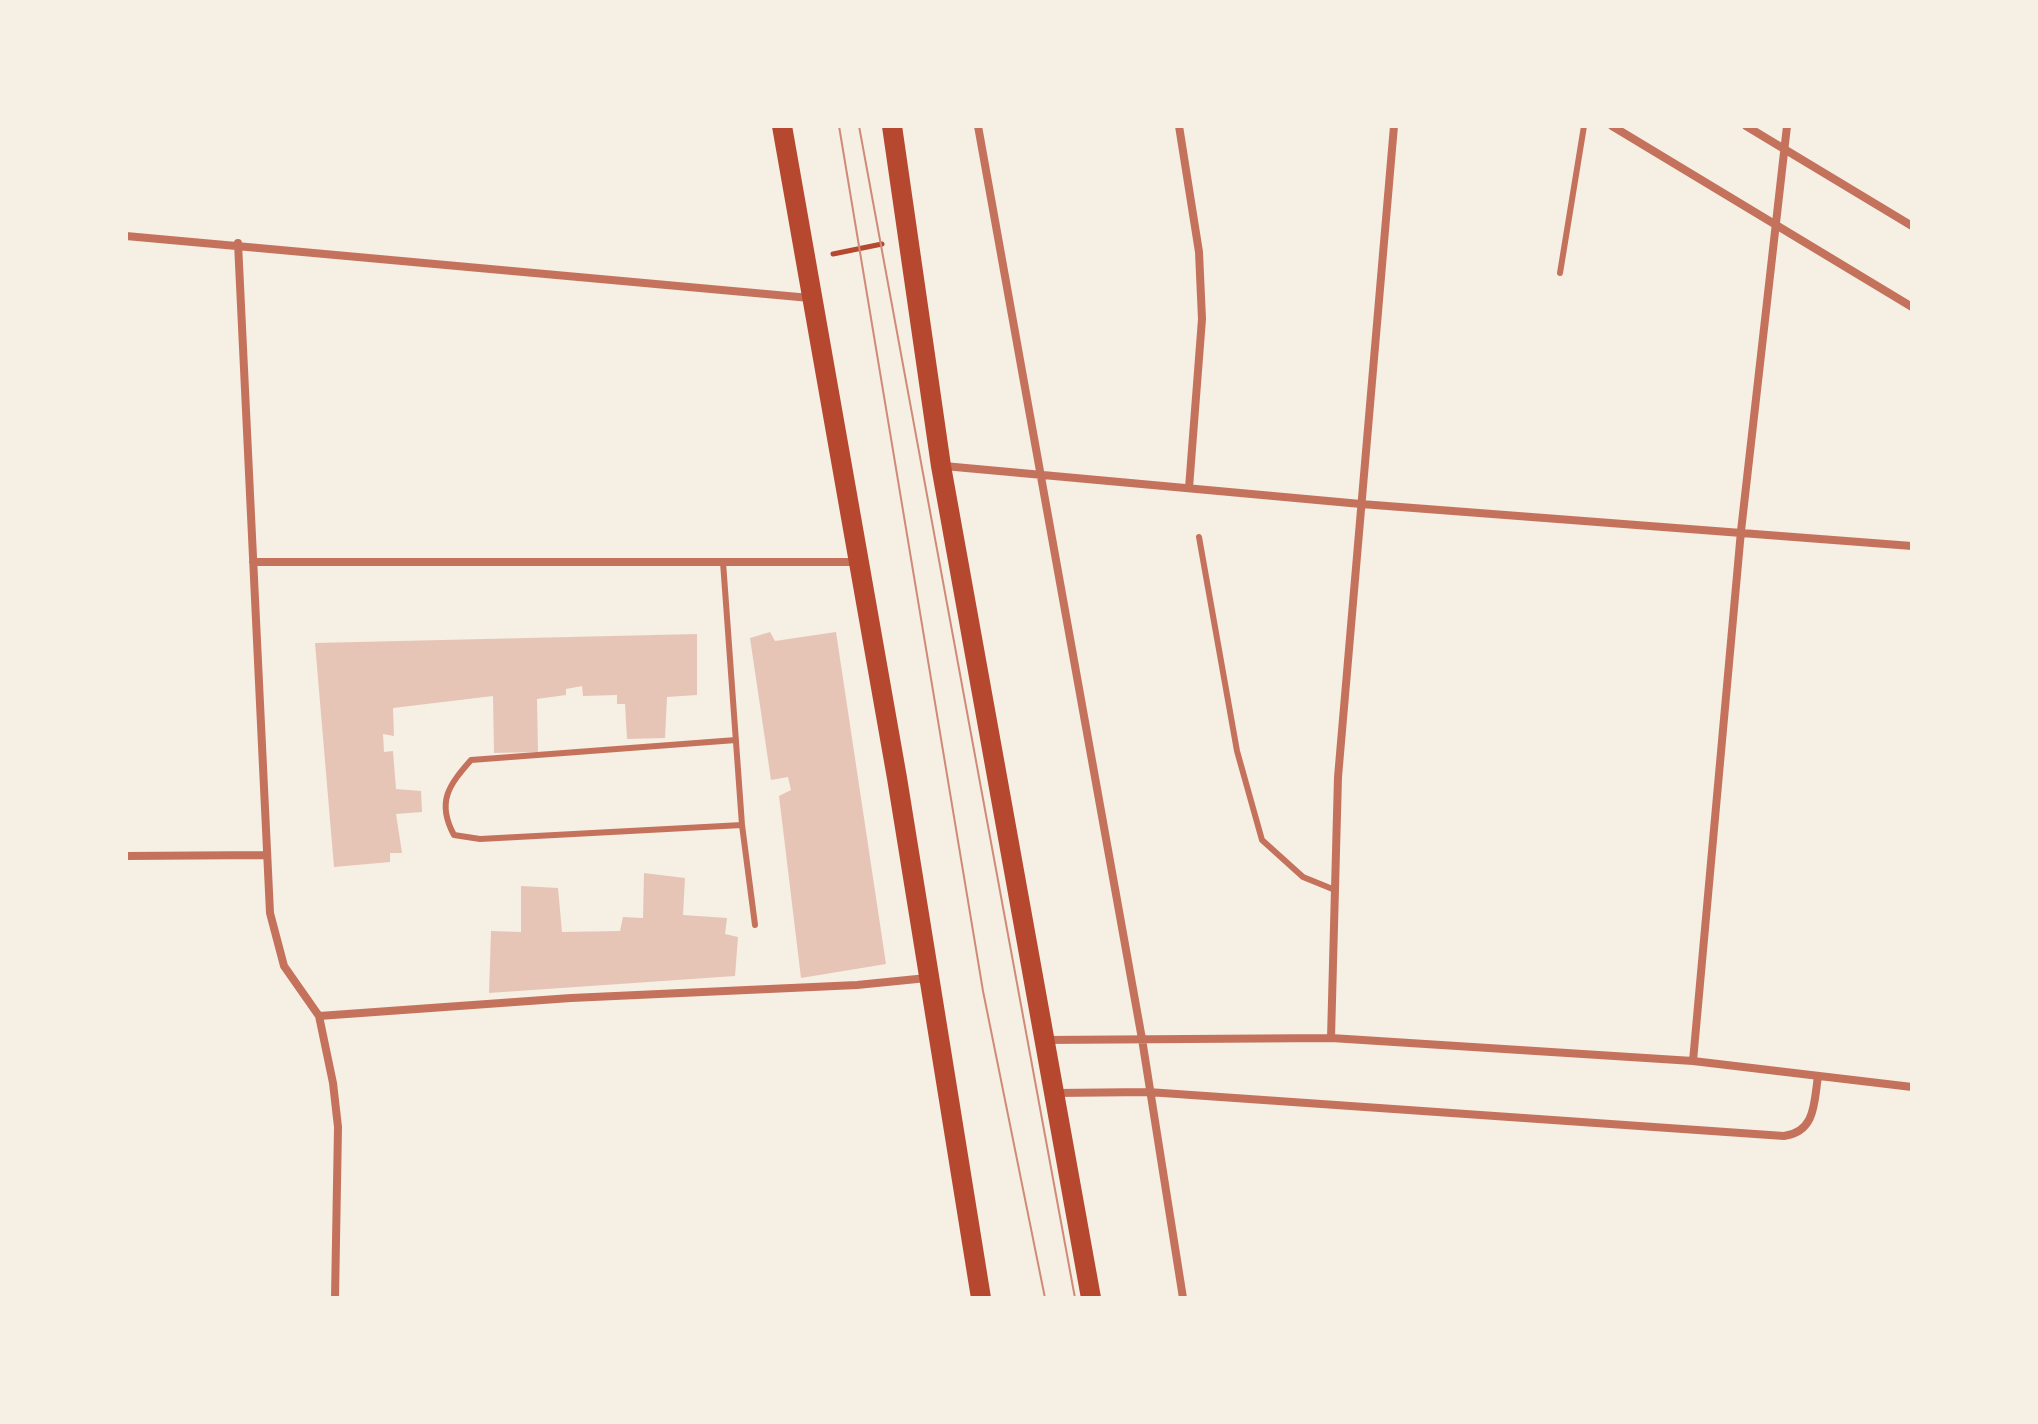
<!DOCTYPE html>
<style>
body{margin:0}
#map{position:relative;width:2038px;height:1424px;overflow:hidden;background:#f6efe4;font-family:Roboto,sans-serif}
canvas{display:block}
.frame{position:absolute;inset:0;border:128px solid #f6efe4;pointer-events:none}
</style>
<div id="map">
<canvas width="2038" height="1424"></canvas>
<div class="frame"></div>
</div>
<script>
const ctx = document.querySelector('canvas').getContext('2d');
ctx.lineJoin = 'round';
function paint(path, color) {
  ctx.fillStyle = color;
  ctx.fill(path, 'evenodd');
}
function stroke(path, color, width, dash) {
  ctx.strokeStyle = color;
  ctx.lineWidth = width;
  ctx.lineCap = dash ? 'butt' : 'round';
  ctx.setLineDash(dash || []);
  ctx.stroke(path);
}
paint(new Path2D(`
 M770,632L775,641L836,632L886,964L801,978L779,796L791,790L788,777L771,780L750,638Z
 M697,634V695L667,697L665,738L627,739L625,704H617V695L583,696L582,686L566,689V695L537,699L538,752L494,753L493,696L393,708L394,736L383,734L384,752L393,751L396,789L421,791L422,812L396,814L402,853H390V862L334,867L315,643Z
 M644,873L685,878L683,915L727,918L725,934L738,937L735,976L489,993L491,931L521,932V886L558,888L562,932L620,931L623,917L643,918Z`), '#e6c5b7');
stroke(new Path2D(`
 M833,254L882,244`), '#b5482f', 5);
stroke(new Path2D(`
 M1560,273L1584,126
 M1199,537L1237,751L1262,840L1303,877L1335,890
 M723,562L742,825L755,925
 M736,740L471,760C449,785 436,802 454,835L480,839L742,825`), '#c5725c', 6);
stroke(new Path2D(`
 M978,126L1142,1039L1183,1298
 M1179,126L1199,252L1202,319L1189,488
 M1394,126L1338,777L1331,1038L1693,1061L1912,1087
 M1612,126L1912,307
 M1746,126L1912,226
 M126,236L810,298
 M238,243L270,913L284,966L319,1016L333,1083L338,1127L335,1298
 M944,466L1361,504L1912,546
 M253,562H857
 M126,856L266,855
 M319,1016L571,998L857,985L927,978
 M1045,1040L1331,1038
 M1693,1061L1741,531L1787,126
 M1056,1093L1148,1092L1784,1136C1816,1132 1814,1102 1818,1076`), '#c5725c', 8);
stroke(new Path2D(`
 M782,126L897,778L981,1298
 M892,126L941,466L1091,1298`), '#b5482f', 20);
stroke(new Path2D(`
 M839,126L983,991L1045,1298
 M859,126L1075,1298`), '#cf8b77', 2);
</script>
